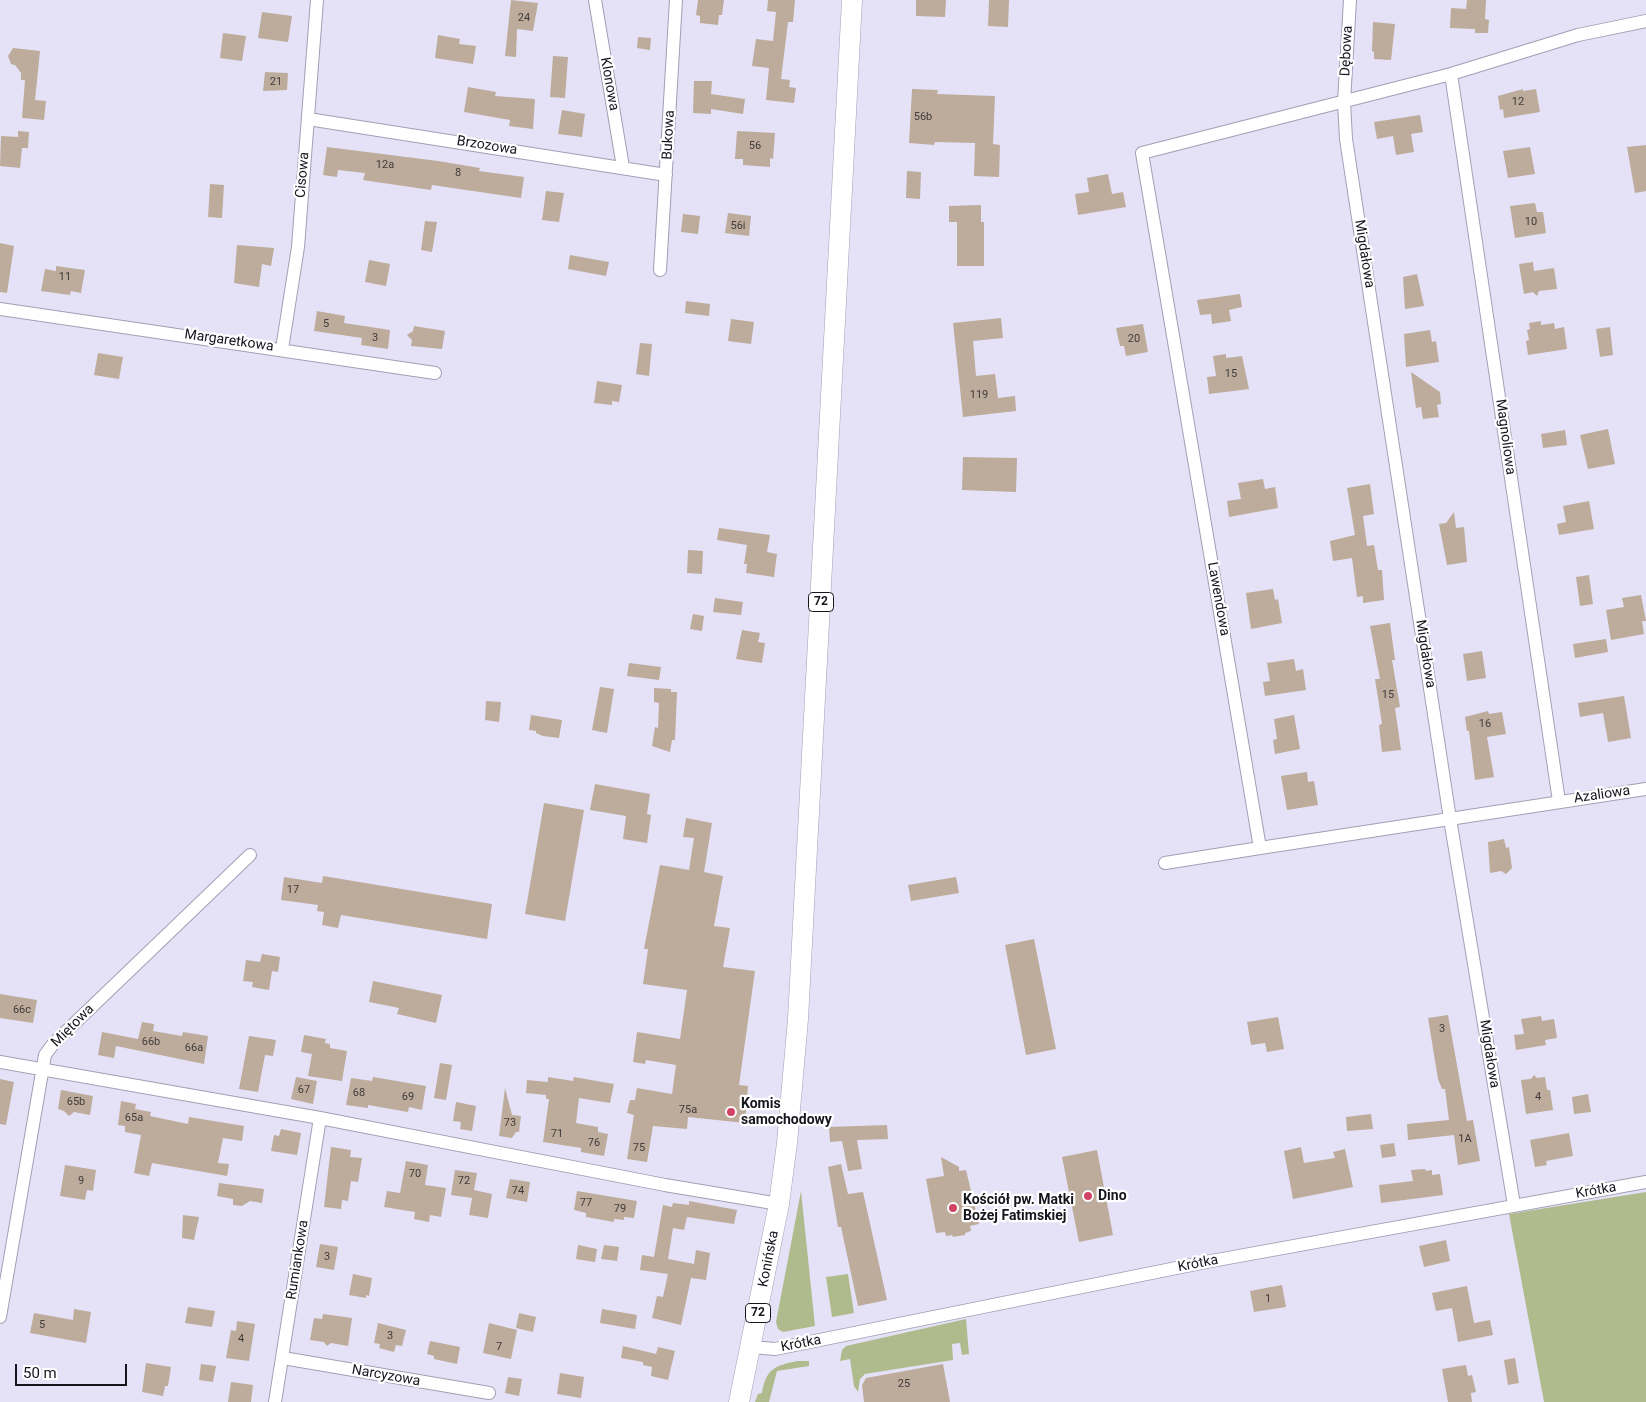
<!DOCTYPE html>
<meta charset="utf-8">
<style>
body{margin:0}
#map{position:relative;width:1646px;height:1402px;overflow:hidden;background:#e5e2f8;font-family:Roboto,sans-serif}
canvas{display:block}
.scale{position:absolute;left:15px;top:1364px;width:112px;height:22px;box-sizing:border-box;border:2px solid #16151d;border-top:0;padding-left:6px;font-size:15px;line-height:18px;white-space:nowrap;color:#16151d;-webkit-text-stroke:4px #fff;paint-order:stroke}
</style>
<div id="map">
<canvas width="1646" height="1402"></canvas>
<div class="scale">50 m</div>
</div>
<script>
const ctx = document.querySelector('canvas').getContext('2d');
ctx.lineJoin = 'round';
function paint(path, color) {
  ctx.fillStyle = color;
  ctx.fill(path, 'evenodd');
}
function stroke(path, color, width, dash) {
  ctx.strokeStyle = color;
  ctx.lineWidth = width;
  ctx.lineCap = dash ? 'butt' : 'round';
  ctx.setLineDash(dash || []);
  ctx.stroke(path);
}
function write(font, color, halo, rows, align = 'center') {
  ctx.font = font + ' Roboto,sans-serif';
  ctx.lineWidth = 4.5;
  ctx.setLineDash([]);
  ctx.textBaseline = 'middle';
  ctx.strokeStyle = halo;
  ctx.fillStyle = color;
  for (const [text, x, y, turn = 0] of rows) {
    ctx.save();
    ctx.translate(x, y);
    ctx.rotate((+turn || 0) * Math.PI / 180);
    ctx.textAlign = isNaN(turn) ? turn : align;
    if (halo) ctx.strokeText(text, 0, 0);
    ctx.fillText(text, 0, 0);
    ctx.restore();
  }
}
paint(new Path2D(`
 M801,1191L815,1326L783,1332L778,1329L776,1322Z
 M1646,1192V1402H1544L1509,1214Z
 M848,1274L854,1313L832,1317L826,1277Z
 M966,1319L969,1354L962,1355L960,1343L952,1344L953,1360L865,1374L860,1379L858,1392L854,1386L850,1359L840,1361L842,1350L846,1346Z
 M797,1361H809V1366L777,1371L769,1402H755L758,1394L762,1393C766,1369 774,1366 797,1361Z`), '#b0bb8d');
paint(new Path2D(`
 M511,0L538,3L533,31L517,29L516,57L505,56Z
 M698,0H724L722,15H719L718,25L700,23V16L696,15Z
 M768,0H795L793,22H788L781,79L790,80L789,87L796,88L794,103L766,100L769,68L752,66L756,39L773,41L776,12L767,11Z
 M916,0H946L945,17L916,16Z
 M989,0H1009L1008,27L988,26Z
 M1467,0H1486L1485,19L1489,20L1488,33H1475V29L1450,28L1451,8L1466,9Z
 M262,12L292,16L288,42L258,38Z
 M1373,22L1395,24L1391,60L1374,59V52L1372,51Z
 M223,33L246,36L242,61L220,58Z
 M438,35L460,39L459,44L476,46L473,64L435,58Z
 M638,37L651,38L650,50L637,48Z
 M13,48L40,51L35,100L46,101L44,120L22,118L25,80H21V73L15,65L11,64L8,56Z
 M553,56L568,57L565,98L550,97Z
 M265,72L288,73L287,90L263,91Z
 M694,81H712L711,94L745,99L743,114L711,109V114L693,113Z
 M468,87L496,92L495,96L535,99L533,129L509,126L510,120L464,112Z
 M912,89L938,90L937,94L995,96L993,144L1000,145L999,177L974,176L975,143L935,142L934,145L909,143Z
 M1523,89V91L1536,89L1540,112L1504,118L1503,109L1500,110L1498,96Z
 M562,110L585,114L582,137L558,134Z
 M1420,115L1423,132L1411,134L1414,152L1396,155L1393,136L1377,139L1374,122Z
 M18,131L29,132L28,148H22L20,168L0,166L1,136L18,137Z
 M737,131L775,133L773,159L770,158V167L743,165V159H735Z
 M1646,145V191L1635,193L1627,147Z
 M327,147L438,161L480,168L479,171L524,177L521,198L432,185L431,190L376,182L363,180L365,173L338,170L337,177L323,175Z
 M1530,147L1535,174L1508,178L1503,151Z
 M907,171L921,172L920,199L906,198Z
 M1108,174L1112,194L1123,192L1126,207L1078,215L1075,194L1089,192L1087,178Z
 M210,184L224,185L222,218L208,217Z
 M546,191L564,193L559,222L542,220Z
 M1535,203L1537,212H1543L1546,233L1515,238L1510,206Z
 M981,205V222H984V266H957V222H949V206Z
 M728,213L751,216L749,236L725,233Z
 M683,214L700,216L698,234L681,232Z
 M425,221L437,222L432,252L421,250Z
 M0,243L14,246L7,293L0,292Z
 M237,245L274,248L271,266L262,264L259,287L234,283Z
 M570,255L609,262L606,276L568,269Z
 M369,260L390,264L386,286L365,282Z
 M1533,262L1534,271L1554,268L1557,289L1539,291L1537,296L1533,292L1524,294L1519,264Z
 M56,266L85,270L81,293L71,291L70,295L41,291L45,269L56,271Z
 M1417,274L1424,306L1405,309L1403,277Z
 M1240,294L1242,307L1229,310L1231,321L1212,324L1211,314L1200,315L1197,300Z
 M686,301L710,304L709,316L685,313Z
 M317,311L345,316L344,323L390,330L388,349L361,345L362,338L314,331Z
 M1001,318L1003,338L973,341L976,376L995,374L998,398L1015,396L1016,411L963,417L953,323Z
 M731,319L754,322L751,344L728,341Z
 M1541,321V325L1554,323L1555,329L1564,327L1567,349L1528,355L1526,341L1529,340L1527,330L1530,329L1529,323Z
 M1143,324L1148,352L1126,356L1124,346H1120L1116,328Z
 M414,326L445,331L442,349L411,346L412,340L407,335L413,331Z
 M1610,327L1613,355L1600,357L1596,329Z
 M1430,330L1432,342L1436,341L1439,362L1406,367L1404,334Z
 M640,343L652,344L649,376L636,374Z
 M98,353L123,357L119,379L94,375Z
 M1226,354V358L1242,356L1249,389L1209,394L1207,377L1216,376L1213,356Z
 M1411,372L1440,392L1441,404L1437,405L1439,417L1423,419L1421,407L1416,408Z
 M597,381L622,385L619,402L612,401V405L594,403Z
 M1608,429L1615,464L1588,469L1580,435Z
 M1565,430L1567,445L1543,448L1541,434Z
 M963,457L1017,458L1016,492L962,490Z
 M1263,479L1265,489L1275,487L1278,508L1229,517L1227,501L1241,499L1238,483Z
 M1370,484L1374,514L1363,516L1367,546L1374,545L1378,570H1382L1384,600L1363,603V596L1357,597L1352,558L1333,561L1330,541L1355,535L1347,488Z
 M1589,501L1594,529L1559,535L1557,524L1566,522L1563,506Z
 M1454,512L1456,528L1464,527L1467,562L1447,565L1439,524L1446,523Z
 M719,528L770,535L767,552L777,554L774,577L746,573L747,564H744L747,545L717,540Z
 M688,550L703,551L702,574L687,573Z
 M1589,575L1593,604L1580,606L1576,577Z
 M1273,589L1275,600L1278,599L1282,623L1251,629L1246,593Z
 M1641,595L1646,621H1642L1644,634L1611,640L1606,610L1624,607L1622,598Z
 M715,598L743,602L741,615L713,612Z
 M693,614L704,616L702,631L690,629Z
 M1390,623L1395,660H1392L1400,707L1395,708L1401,750L1382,752L1379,725L1382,724L1375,679H1380L1370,626Z
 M742,630L760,633L758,642L765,643L762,663L736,659Z
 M1606,639L1608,652L1575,658L1573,644Z
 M1482,651L1486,678L1467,681L1463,654Z
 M1294,659L1296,671L1303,669L1306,690L1265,696L1263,682L1270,681L1267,663Z
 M629,663L661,667L659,680L627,676Z
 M600,687L614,689L607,733L592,730Z
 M654,688L671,689V692H677L675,740H672L670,752L652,746L655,727L658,728L659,703L654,702Z
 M1624,696L1631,738L1608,742L1603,713L1580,717L1578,703Z
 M486,701L501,702L499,722L485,720Z
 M1488,711L1489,714L1502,712L1506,734L1487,737L1494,777L1475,780L1469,731H1467L1465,717Z
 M531,715L562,720L559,738L543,736L536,733V731L529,730Z
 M1294,715L1300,749L1275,754L1273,740L1277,739L1274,719Z
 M1307,772L1308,782L1314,781L1318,805L1287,810L1281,776Z
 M595,784L650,794L647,814L651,815L647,843L623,839L626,816L590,810Z
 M544,803L584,810L565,921L525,914Z
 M686,818L712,823L704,872L723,876L714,926L730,928L723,967L755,971L739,1085L748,1086L745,1123L688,1117L687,1129L653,1126L647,1162L627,1159L634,1115L627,1113L630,1100H635L637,1088L672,1094L676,1065L646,1060L645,1064L633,1062L637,1032L680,1039L687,990L643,984L648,949H644L660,865L689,870L694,838L683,837Z
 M1504,839L1506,848L1509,847L1512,868L1506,874L1501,871L1490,873L1488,842Z
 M323,876L492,904L487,939L341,915L338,928L322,925L324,912L317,911L318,905L281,900L284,877L322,883Z
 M956,877L959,893L911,901L908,885Z
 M1034,939L1056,1049L1026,1055L1005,945Z
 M262,954L280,957L278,972L272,971L269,990L252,987L253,982L243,981L246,960L260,962Z
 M373,981L442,995L436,1023L397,1014L399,1008L369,1002Z
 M0,994L37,1000L33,1023L0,1018Z
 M1448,1015L1467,1121L1473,1120L1480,1161L1458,1165L1454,1135L1408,1140L1407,1124L1449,1120L1445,1089H1442L1438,1079L1428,1018Z
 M1541,1016L1542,1021L1554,1019L1557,1038L1545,1040L1546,1045L1516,1050L1514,1035L1524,1034L1521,1019Z
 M1278,1017L1284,1049L1267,1052L1265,1043L1251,1045L1247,1022Z
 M142,1022L154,1024L153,1031L182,1036L183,1032L208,1036L204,1064L116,1046L114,1058L98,1055L102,1032L138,1039Z
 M304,1035L326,1039L325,1043L330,1044V1048L347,1051L342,1081L308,1076L312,1054L301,1052Z
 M249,1036L276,1040L273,1056L265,1055L258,1092L239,1089Z
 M440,1063L452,1065L446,1100L434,1098Z
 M1534,1075L1537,1078L1545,1077L1547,1090H1550L1553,1110L1526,1114L1521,1080L1531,1079Z
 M296,1077L317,1081L313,1104L291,1099Z
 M373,1077L426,1086L422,1110L409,1107L408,1112L368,1105V1108L346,1105L351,1078L372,1081Z
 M548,1077L573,1081L574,1077L614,1084L610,1103L579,1098L576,1123L598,1127V1132L608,1134L604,1156L581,1152V1148L543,1142L549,1099H546V1095L526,1093L527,1080L548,1082Z
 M0,1079L14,1082L6,1125L0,1124Z
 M505,1088L512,1115L521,1116L519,1132H516L512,1138L499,1136Z
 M61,1090L93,1096L90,1115L74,1112L69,1116L64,1111L58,1109Z
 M1588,1094L1591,1112L1574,1114L1572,1097Z
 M121,1101L136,1104L135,1109L151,1112L150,1116L188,1124L189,1117L244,1126L242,1141L223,1138L218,1163L229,1164L227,1176L152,1163L149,1176L134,1173L141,1135L125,1132V1126L118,1125Z
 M456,1102L476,1106L472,1131L460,1129L461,1122L453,1121Z
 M1371,1114L1373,1129L1347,1131L1346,1117Z
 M887,1125L888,1139L857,1140L862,1169L848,1171L842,1141L830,1142L829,1127Z
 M281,1129L301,1133L297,1155L271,1151L274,1135L279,1136Z
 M1569,1133L1573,1156L1546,1161L1547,1165L1535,1167L1530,1140Z
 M1394,1143L1396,1156L1382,1158L1380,1145Z
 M331,1147L351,1150L350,1157L362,1158L358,1182L351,1181L348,1201L342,1200L341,1209L324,1207Z
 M1301,1147L1304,1163L1335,1158L1333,1152L1345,1149L1353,1187L1293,1199L1284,1151Z
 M1097,1150L1113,1235L1079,1242L1062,1157Z
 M941,1157L959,1167V1171L966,1170L979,1224L970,1226L971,1231L965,1233V1235L953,1237L952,1235L946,1236L945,1232L936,1233L926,1179L944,1176Z
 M406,1161L428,1165L425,1185L446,1188L441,1217L430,1215L429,1222L414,1219L415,1212L384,1207L387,1191L400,1193Z
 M841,1164L848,1194L863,1192L887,1300L858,1306L841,1227H838L828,1167Z
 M65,1165L96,1170L93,1191L87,1190L85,1200L60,1196Z
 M1425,1169L1426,1171L1432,1170V1175L1440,1174L1443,1195L1381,1203L1379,1185L1413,1181L1411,1170Z
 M455,1170L477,1173L474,1190L492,1194L488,1218L469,1215L472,1198L451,1195Z
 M510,1179L530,1182L527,1202L506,1198Z
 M219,1183L264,1189L262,1203L250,1201L242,1206L233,1205V1199L217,1196Z
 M577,1191L637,1201L634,1218L624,1217V1220L614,1219V1222L586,1217V1213L574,1210Z
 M689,1201L737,1210L734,1224L687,1217L684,1230L673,1228L668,1259L694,1264L696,1250L710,1253L706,1280L691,1278L681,1325L652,1318L657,1296L663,1297L668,1274L640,1270L642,1255L654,1257L663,1205L672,1207L673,1203L689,1205Z
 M183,1215L199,1217L194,1240L182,1238Z
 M1446,1240L1450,1261L1424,1267L1419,1246Z
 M320,1244L338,1247L334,1270L316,1267Z
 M578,1245L597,1249L595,1262L576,1259Z
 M604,1245L619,1247L617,1261L601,1259Z
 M353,1274L372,1278L369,1296L366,1295V1298L349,1295Z
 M1282,1285L1286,1307L1254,1312L1250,1291Z
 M1467,1286L1474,1323L1490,1320L1493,1335L1458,1342L1452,1308L1436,1311L1432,1293Z
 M188,1307L215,1311L212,1327L185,1323Z
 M74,1309L91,1312L86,1343L30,1333L34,1313L73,1320Z
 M602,1309L637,1315L635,1329L600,1323Z
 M519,1313L536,1317L533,1332L516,1328Z
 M323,1314L352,1318L348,1346L331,1343L327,1346L324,1342L310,1340L314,1318L322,1319Z
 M237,1321L255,1324L249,1361L226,1358L231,1330L236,1331Z
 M378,1323L406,1330L402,1346L396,1345L394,1352L379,1348L380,1344L374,1343Z
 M489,1323L517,1330L511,1359L483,1353Z
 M430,1341L460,1347L457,1364L434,1359V1356L427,1354Z
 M623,1346L656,1354L658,1347L675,1351L668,1380L651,1376L652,1367L643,1365V1362L621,1358Z
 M1515,1358L1519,1383L1508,1385L1504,1360Z
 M146,1363L171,1367L168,1386H165L163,1396L142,1392Z
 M201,1364L216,1366L213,1382L199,1380Z
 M943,1364L950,1402H864L862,1385L866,1378Z
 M1466,1365L1468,1376L1472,1375L1476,1392L1471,1393L1472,1402H1448L1442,1369Z
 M560,1373L584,1377L581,1398L557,1394Z
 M508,1377L522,1379L519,1396L505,1393Z
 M231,1382L253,1385L251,1402H228Z`), '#bdac9b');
const street = new Path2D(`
 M595,0L623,167
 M1350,0L1344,102L1346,139L1450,819L1514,1205
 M1646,21L1578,35L1451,74L1142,153L1260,848L1646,789
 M1451,74L1559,801
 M308,119L666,175
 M660,270L676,0
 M0,309L435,373
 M282,349L298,247L317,0
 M1165,863L1260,848
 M0,1062L320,1118L665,1185L779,1204
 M0,1317L45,1055L53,1044L250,855
 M751,1347L775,1349L790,1346L1206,1262L1646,1182
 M283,1358L489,1393
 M275,1402L320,1118`);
const primary = new Path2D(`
 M739,1402L779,1204L787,1143L798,1019L852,0`);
stroke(street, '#a29fb4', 14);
stroke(primary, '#a29fb4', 21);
stroke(street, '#fff', 12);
stroke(primary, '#fff', 20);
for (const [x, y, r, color] of [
 [731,1112,5,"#d24263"],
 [1088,1196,5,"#d24263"],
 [953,1208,5,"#d24263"]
]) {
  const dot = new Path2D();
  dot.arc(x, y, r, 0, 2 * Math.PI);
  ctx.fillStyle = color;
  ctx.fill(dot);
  stroke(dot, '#fff', 2);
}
write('11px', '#403b3c', null, [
 ["24",524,18],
 ["21",276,82],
 ["12",1518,102],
 ["56b",923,117],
 ["56",755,146],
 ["12a",385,165],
 ["8",458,173],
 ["10",1531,222],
 ["56i",738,226],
 ["11",65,277],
 ["5",326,324],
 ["3",375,338],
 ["20",1134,339],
 ["15",1231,374],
 ["119",979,395],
 ["15",1388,695],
 ["16",1485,724],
 ["17",293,890],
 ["66c",22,1010],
 ["3",1442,1029],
 ["66b",151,1042],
 ["66a",194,1048],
 ["67",304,1090],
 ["68",359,1093],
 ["69",408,1097],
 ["4",1538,1097],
 ["65b",76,1102],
 ["75a",688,1110],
 ["65a",134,1118],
 ["73",510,1123],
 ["71",557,1134],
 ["1A",1465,1139],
 ["76",594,1143],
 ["75",639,1148],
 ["70",415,1174],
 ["9",81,1181],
 ["72",464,1181],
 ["74",518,1191],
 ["77",586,1203],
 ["79",620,1209],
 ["3",327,1257],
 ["1",1268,1299],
 ["5",42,1325],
 ["3",390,1336],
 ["4",241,1339],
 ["7",499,1347],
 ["25",904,1384]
]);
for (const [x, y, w] of [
 [821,602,25],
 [758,1313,25]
]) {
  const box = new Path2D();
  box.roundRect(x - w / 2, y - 9.5, w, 19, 4);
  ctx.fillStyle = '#fff';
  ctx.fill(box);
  stroke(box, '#16151d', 1);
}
write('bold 12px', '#16151d', null, [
 ["72",821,602],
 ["72",758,1313]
]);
write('14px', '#16151d', '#fff', [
 ["Dębowa",1347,51,-87],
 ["Klonowa",609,84,80],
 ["Bukowa",669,135,-87],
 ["Brzozowa",487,146,9],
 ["Cisowa",303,175,-85],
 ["Migdałowa",1364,254,81],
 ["Margaretkowa",229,341,8],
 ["Magnoliowa",1505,437,82],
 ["Lawendowa",1218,599,80],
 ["Migdałowa",1425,654,81],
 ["Azaliowa",1602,795,-8],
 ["Miętowa",73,1026,-45],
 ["Migdałowa",1489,1054,81],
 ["Krótka",1596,1191,-10],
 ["Konińska",769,1259,-79],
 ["Rumiankowa",298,1260,-81],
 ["Krótka",1198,1264,-11],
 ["Krótka",801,1344,-11],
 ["Narcyzowa",386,1376,10]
]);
write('bold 14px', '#16151d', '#fff', [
 ["Komis",741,1104],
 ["samochodowy",741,1120],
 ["Dino",1098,1196],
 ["Kościół pw. Matki",963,1200],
 ["Bożej Fatimskiej",963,1216]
], 'left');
</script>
